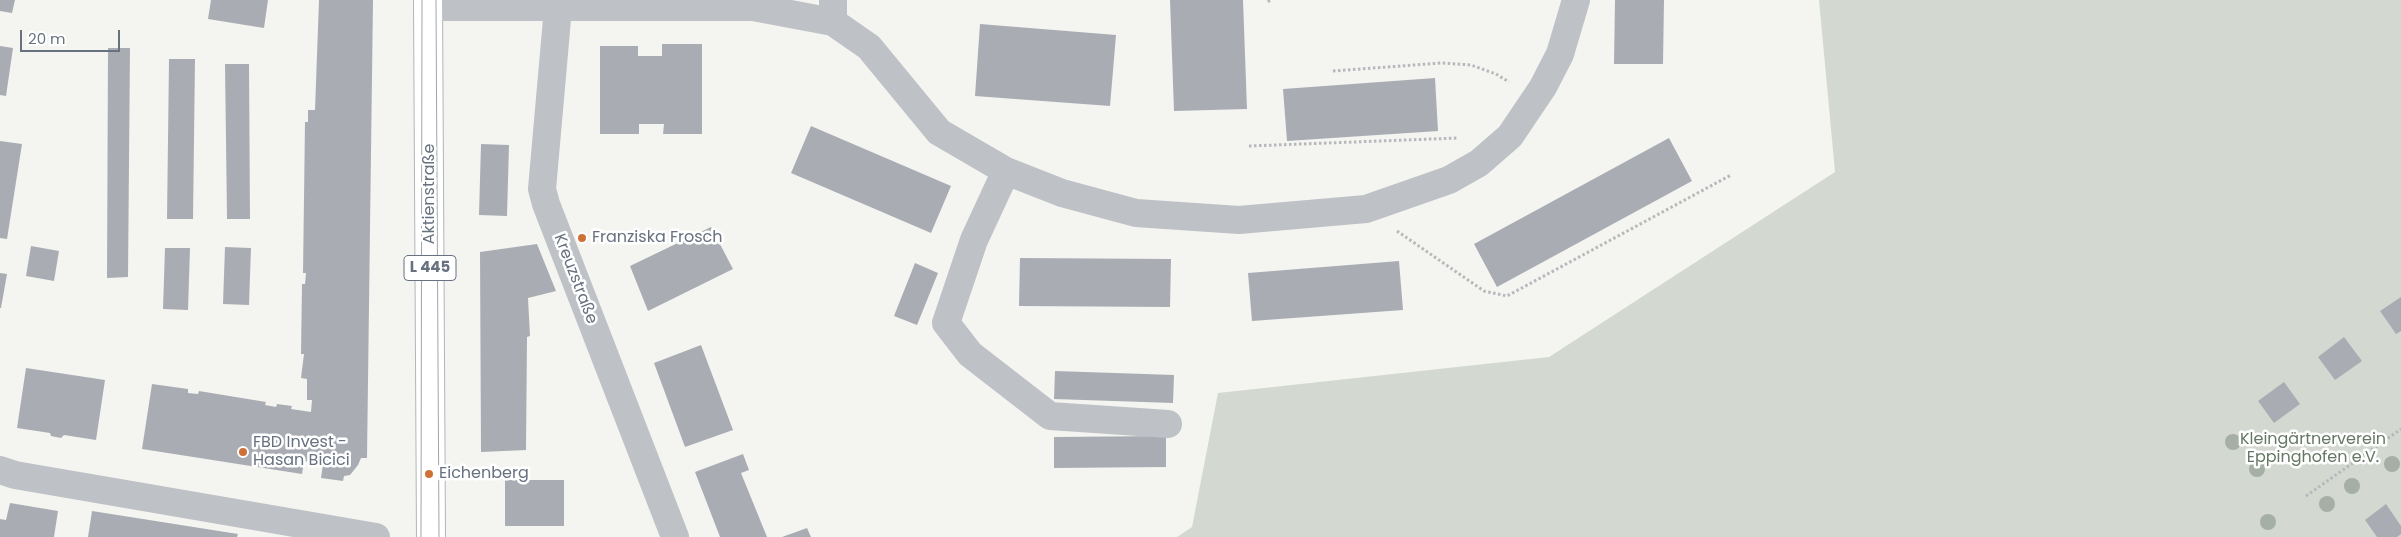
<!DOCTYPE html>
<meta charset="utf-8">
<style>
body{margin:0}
#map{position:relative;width:2401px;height:537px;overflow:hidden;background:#f4f4f1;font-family:Poppins,sans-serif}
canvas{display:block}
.scale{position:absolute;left:20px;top:30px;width:100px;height:22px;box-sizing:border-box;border:2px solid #67717f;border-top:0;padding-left:6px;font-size:15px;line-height:18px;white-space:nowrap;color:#67717f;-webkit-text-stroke:4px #fff;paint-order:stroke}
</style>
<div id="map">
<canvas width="2401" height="537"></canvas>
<div class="scale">20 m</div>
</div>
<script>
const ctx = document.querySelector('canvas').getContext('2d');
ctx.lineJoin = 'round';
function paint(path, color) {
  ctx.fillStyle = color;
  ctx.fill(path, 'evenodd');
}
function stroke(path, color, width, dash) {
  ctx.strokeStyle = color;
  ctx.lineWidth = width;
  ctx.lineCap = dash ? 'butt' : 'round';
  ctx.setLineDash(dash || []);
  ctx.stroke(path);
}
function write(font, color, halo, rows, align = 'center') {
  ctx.font = font + ' Poppins,sans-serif';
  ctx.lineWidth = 5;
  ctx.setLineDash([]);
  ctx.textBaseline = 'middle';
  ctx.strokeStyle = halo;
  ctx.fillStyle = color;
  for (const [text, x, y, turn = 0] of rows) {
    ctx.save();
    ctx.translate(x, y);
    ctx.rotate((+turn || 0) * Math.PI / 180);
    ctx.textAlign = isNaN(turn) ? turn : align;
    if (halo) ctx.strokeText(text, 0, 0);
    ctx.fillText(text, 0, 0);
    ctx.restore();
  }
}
paint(new Path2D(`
 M1819,0H2401V537H1177L1192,527L1218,393L1549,357L1835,172Z`), '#d3d9d1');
paint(new Path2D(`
 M0,0H15L12,13L0,11Z
 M211,0H268L264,28L208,19Z
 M319,0H373L367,458H361L358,465L350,475L344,476L343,481L321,478L323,464L304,461L302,474L142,449L152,384L188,389V393L198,394L199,391L266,402L265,405L276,407L277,404L292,406L291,409L311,412L312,400H307V379L301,378L304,354H301L302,284H305L306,273H303L305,122H308V110H315Z
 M1170,0H1243L1247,109L1174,111Z
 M1615,0H1664L1663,64H1614Z
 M980,24L1116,35L1110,106L975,96Z
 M662,44H702V134H663L664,124H639V134H600V46H638V56H662Z
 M0,46L13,48L6,96L0,95Z
 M108,48H130L128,277L107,278Z
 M169,59H195L193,219H167Z
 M225,64H249L250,219H227Z
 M1435,78L1438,131L1287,141L1283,89Z
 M811,126L951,186L931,233L791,173Z
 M1669,138L1692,181L1497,287L1474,244Z
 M0,141L22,144L7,239L0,238Z
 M481,144L509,145L507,216L479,215Z
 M711,227L733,269L648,311L630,266Z
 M537,244L556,291L528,298L530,336L527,337L526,450L481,452L480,252Z
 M31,246L59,251L54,281L26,276Z
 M225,247L251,248L249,305L223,304Z
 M165,248H190L188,310L163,309Z
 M1020,258L1171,259L1170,307L1019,306Z
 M1399,261L1403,310L1252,321L1248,273Z
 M915,263L938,273L917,325L894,316Z
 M0,273L7,274L1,308H0Z
 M2401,297V331L2396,334L2380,311Z
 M2344,337L2362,361L2335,380L2318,357Z
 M701,345L733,430L685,447L654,363Z
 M26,368L105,380L96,440L64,435L61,438L51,436L50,433L17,428Z
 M1055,371L1174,375L1173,403L1054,399Z
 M2284,382L2300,404L2274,423L2258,401Z
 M1166,436V467L1054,468V437Z
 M743,454L749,470L741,473L767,537H720L695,472Z
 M505,480H564V526H505Z
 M10,503L58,511L54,537H0V519L6,520Z
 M2386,504L2401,526V534L2397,537H2377L2365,520Z
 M92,511L238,534L237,537H88Z
 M807,528L811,537H782Z`), '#a9adb3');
const major = new Path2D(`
 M428,0L431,537`);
stroke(major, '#b2b5b9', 30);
stroke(new Path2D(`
 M1268,2L1270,0
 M1333,71L1441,63L1471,65L1496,74L1509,82
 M1249,146L1458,138
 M1397,231L1484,291L1507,296L1731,175
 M2306,496L2401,429`), '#b6b8bb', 3, [2.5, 2.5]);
stroke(new Path2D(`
 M428,7H753L833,22V0
 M558,8L542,189L546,204L675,537
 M833,22L869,47L939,132L1006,171L1062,193L1136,213L1239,220L1366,209L1449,180L1479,163L1510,136L1543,87L1560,54L1576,0
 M1006,171L974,240L946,323L970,354L1050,416L1168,424
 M0,470L15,475L376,537`), '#bec1c5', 28);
stroke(major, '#fff', 28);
stroke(new Path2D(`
 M436,0L439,537
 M421,537L422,0`), '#a0a4aa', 1);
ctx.fillStyle = '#a6afa4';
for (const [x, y] of [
 [2233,442],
 [2392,464],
 [2257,469],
 [2352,486],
 [2327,504],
 [2268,522]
]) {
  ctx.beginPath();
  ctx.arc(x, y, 8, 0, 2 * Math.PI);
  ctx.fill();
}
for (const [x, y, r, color] of [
 [582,238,5,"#ce7038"],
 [243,452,5,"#ce7038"],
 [429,474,5,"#ce7038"]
]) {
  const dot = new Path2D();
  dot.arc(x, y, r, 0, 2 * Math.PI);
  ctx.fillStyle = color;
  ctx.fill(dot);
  stroke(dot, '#fff', 2);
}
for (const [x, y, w] of [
 [430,268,52]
]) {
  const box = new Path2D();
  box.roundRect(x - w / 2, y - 12.5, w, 25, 4);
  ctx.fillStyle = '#fff';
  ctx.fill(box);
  stroke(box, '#67717f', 1);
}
write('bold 15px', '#67717f', null, [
 ["L 445",430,268]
]);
write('16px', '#67717f', '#fff', [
 ["Aktienstraße",430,194,-90],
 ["Kreuzstraße",575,279,69]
]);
write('16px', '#67717f', '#fff', [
 ["Franziska Frosch",592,238],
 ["FBD Invest -",253,443],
 ["Hasan Bicici",253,461],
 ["Eichenberg",439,474]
], 'left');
write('16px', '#667765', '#fff', [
 ["Kleingärtnerverein",2313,440],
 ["Eppinghofen e.V.",2313,458]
]);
</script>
